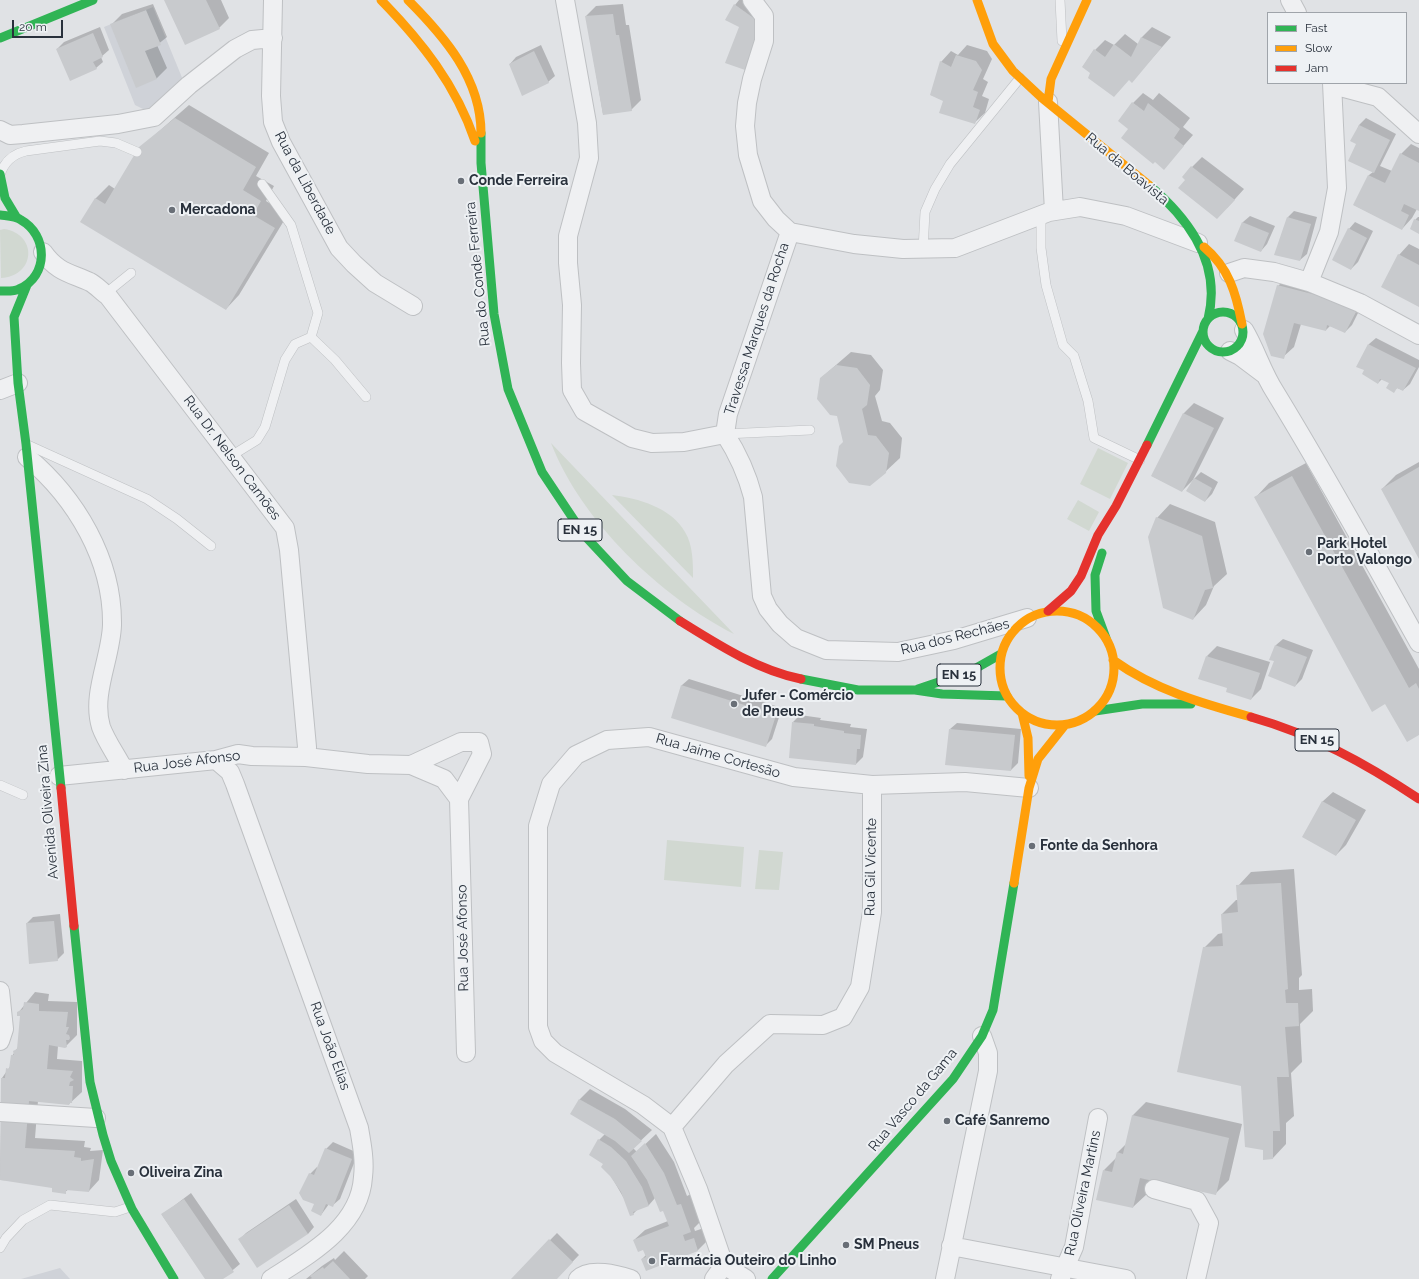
<!DOCTYPE html>
<meta charset="utf-8">
<style>
body{margin:0}
#map{position:relative;width:1419px;height:1279px;overflow:hidden;background:#e0e2e5;font-family:Raleway,sans-serif}
canvas{display:block}
.legend{position:absolute;left:1267px;top:12px;width:140px;height:72px;box-sizing:border-box;background:#eef1f4;border:1px solid #9fa4aa;margin:0;padding:5px 7px;list-style:none;font-size:12px;color:#29313c}
.legend li{display:flex;align-items:center;gap:8px;height:20px}
.legend b{width:20px;border:1px solid #9fa4aa}
.scale{position:absolute;left:12px;top:20px;width:51px;height:18px;box-sizing:border-box;border:2px solid #29313c;border-top:0;padding-left:5px;font-size:12px;line-height:14px;white-space:nowrap;color:#29313c;-webkit-text-stroke:3px #eef1f4;paint-order:stroke}
</style>
<div id="map">
<canvas width="1419" height="1279"></canvas>
<ul class="legend">
<li><b style="height:5px;background:#30b455"></b>Fast</li>
<li><b style="height:5px;background:#ff9f0a"></b>Slow</li>
<li><b style="height:5px;background:#e5322d"></b>Jam</li>
</ul>
<div class="scale">20 m</div>
</div>
<script>
const ctx = document.querySelector('canvas').getContext('2d');
ctx.lineJoin = 'round';
function paint(path, color) {
  ctx.fillStyle = color;
  ctx.fill(path, 'evenodd');
}
function stroke(path, color, width, dash) {
  ctx.strokeStyle = color;
  ctx.lineWidth = width;
  ctx.lineCap = dash ? 'butt' : 'round';
  ctx.setLineDash(dash || []);
  ctx.stroke(path);
}
function write(font, color, halo, rows, align = 'center') {
  ctx.font = font + ' Raleway,sans-serif';
  ctx.lineWidth = 4;
  ctx.setLineDash([]);
  ctx.textBaseline = 'middle';
  ctx.strokeStyle = halo;
  ctx.fillStyle = color;
  for (const [text, x, y, turn = 0] of rows) {
    ctx.save();
    ctx.translate(x, y);
    ctx.rotate((+turn || 0) * Math.PI / 180);
    ctx.textAlign = isNaN(turn) ? turn : align;
    if (halo) ctx.strokeText(text, 0, 0);
    ctx.fillText(text, 0, 0);
    ctx.restore();
  }
}
paint(new Path2D(`
 M153,7L183,80L149,112L135,105L104,27Z
 M60,1268L70,1279H21Z`), '#cfd2d8');
paint(new Path2D(`
 M4,229C38,234 36,276 1,278L0,230Z
 M551,443L734,634C661,597 581,521 551,443Z
 M1098,448L1128,463L1110,499L1080,484Z
 M612,495C638,498 672,508 685,532C693,545 693,563 693,578Z
 M1078,500L1099,512L1089,531L1067,519Z
 M667,840L744,847L741,887L664,880Z
 M759,850L783,852L779,890L755,889Z`), '#d1d8d1');
paint(new Path2D(`
 M165,0H221L229,18L219,28Z
 M739,0H753L772,14L740,27L735,5Z
 M153,4L167,37L157,45L167,68L156,79L111,25L122,14Z
 M623,4L626,25H629L641,100L631,110L603,114L586,16L596,6Z
 M100,27L109,50L101,57L103,62L96,68L57,49L64,42Z
 M1152,27L1171,37L1132,81L1095,50L1105,40L1114,45L1125,34L1138,44L1142,37Z
 M541,45L555,76L548,82L510,64L516,57Z
 M967,45L987,51L992,59L983,79L988,82L982,96L989,99L985,113L974,123L945,101L931,95L941,62L951,51L958,55Z
 M1143,93L1153,100L1159,93L1190,118L1183,127L1193,135L1164,168L1130,128L1133,103Z
 M189,105L269,153L256,176L274,186L266,201L288,214L239,295L226,309L95,199L109,185L115,189L140,148Z
 M1366,118L1396,134L1380,166L1392,171L1401,154L1411,144L1419,148V210L1417,209L1412,218L1402,229L1354,205L1369,175L1373,172L1358,144L1352,141L1359,125Z
 M1202,157L1244,189L1227,208L1187,180L1192,167Z
 M1294,211L1317,217L1307,254L1300,260L1288,217Z
 M1250,216L1275,226L1267,244L1261,251L1236,241L1243,222Z
 M1418,217H1419V232L1415,220Z
 M1355,222L1373,231L1358,262L1351,269L1349,229Z
 M1409,244L1419,249V306L1399,255Z
 M1289,275L1363,303L1352,325L1345,332L1330,326L1326,330L1301,324L1294,347L1283,357L1278,286Z
 M1376,338L1419,360V367L1410,384L1403,390L1397,388L1394,391L1390,383L1382,379L1378,383L1365,369L1369,344Z
 M851,352L871,355L883,370L880,390L875,396L882,421L890,423L902,438L900,458L885,472L844,442L838,415L821,378Z
 M1194,403L1224,418L1193,480L1201,472L1218,482L1212,494L1205,501L1193,480L1182,491L1152,476L1184,413Z
 M1419,462V557L1382,489L1396,475Z
 M1306,463L1419,669V734L1256,497L1269,483Z
 M1170,504L1215,522L1227,574L1214,586L1206,605L1193,619L1157,518Z
 M1283,639L1313,650L1302,679L1295,686L1275,661L1271,659L1276,645Z
 M1217,646L1270,662L1261,689L1251,699L1228,688L1207,656Z
 M689,679L782,708L772,739L765,746L672,717L682,685Z
 M800,715L821,718L820,720L851,724L850,727L867,729L863,757L856,764L793,722Z
 M957,723L1021,729L1018,763L1011,770L950,729Z
 M1333,792L1366,810L1346,845L1336,855L1322,802Z
 M1294,869L1302,975L1299,978V990L1312,989L1313,1011L1300,1024L1302,1062L1291,1073L1294,1116L1286,1123V1144L1273,1158L1264,1150L1204,948L1218,934L1223,933L1222,914L1236,900H1238V886L1251,872Z
 M60,914L64,953L57,960L27,923L33,917Z
 M35,992L49,994L48,1001L77,1002V1035L66,1046H58L57,1059L82,1061V1092L69,1104L38,1101L35,1138L85,1141L84,1147L91,1148L90,1151L103,1150L99,1180L89,1191L69,1189L65,1192L53,1187L23,1181L0,1180L2,1078L11,1065L12,1056L18,1047L21,1016L18,1013Z
 M590,1089L625,1109L652,1130L633,1148L637,1152L656,1134L674,1162L687,1196L691,1194L701,1221L694,1228L695,1231L704,1228L708,1240L698,1250L647,1270L642,1259L646,1255L644,1249L634,1240L645,1230L668,1221L664,1210L655,1198L649,1205L638,1209L633,1214L604,1164L599,1140L605,1134L572,1114L580,1099Z
 M1146,1102L1242,1124L1229,1180L1215,1194L1150,1179L1147,1194L1133,1207L1104,1170L1116,1158L1117,1153L1126,1144L1133,1115Z
 M333,1142L358,1153L340,1199L333,1205L329,1204L321,1215L315,1204L310,1174L317,1167L318,1168L326,1149Z
 M191,1193L240,1264L222,1279H206L162,1215Z
 M296,1199L314,1227L308,1234L240,1239L246,1233Z
 M557,1233L579,1255L556,1279H512Z
 M344,1251L368,1276L365,1279H306L322,1266L334,1258L335,1260Z`), '#0003');
paint(new Path2D(`
 M164,0H206L220,29L185,45Z
 M734,4L762,24L748,71L725,63L739,27L725,20Z
 M146,10L161,45L145,51L157,79L136,88L110,24Z
 M613,14L616,35H619L632,111L603,115L585,16Z
 M93,33L103,57L93,62L97,69L70,81L56,49Z
 M1141,37L1162,47L1132,83L1129,80L1114,97L1088,78L1090,73L1082,67L1094,49L1105,57L1114,44L1131,57Z
 M534,51L549,83L522,96L509,64Z
 M956,55L976,61L982,70L973,90L978,92L973,107L980,110L975,124L939,113L943,101L930,95L940,61L951,67Z
 M1132,102L1144,111L1148,103L1180,129L1174,138L1184,146L1164,170L1155,162L1153,164L1121,138L1128,129L1118,121Z
 M175,118L256,167L243,190L261,201L253,215L275,228L226,310L80,222L95,198L105,204L139,147Z
 M1359,125L1390,140L1374,173L1348,161L1356,144L1350,141Z
 M1400,153L1419,163V211L1404,204L1401,211L1409,215L1402,230L1353,205L1368,175L1385,183Z
 M1191,166L1235,200L1217,219L1178,188L1185,180L1182,177Z
 M1287,217L1311,224L1300,261L1274,255Z
 M1414,219L1419,221V234L1410,229Z
 M1242,222L1269,233L1261,252L1234,241Z
 M1348,228L1367,238L1351,270L1332,260Z
 M1398,254L1419,265V307L1381,287Z
 M1277,285L1332,299L1357,310L1345,333L1327,325L1326,331L1294,323L1284,359L1271,356L1263,334Z
 M1368,344L1416,368L1403,391L1397,388L1394,393L1386,388L1389,383L1380,379L1378,384L1362,374L1364,370L1356,367Z
 M836,365L857,368L870,385L867,405L862,409L868,435L876,436L889,453L886,473L870,486L849,483L836,466L839,446L843,442L837,416L830,415L817,399L820,378Z
 M1183,413L1214,428L1182,492L1151,476Z
 M1419,467V559L1381,489Z
 M1292,476L1409,688L1416,683L1419,689V735L1407,742L1385,704L1372,712L1254,497Z
 M1194,478L1212,488L1205,502L1186,491Z
 M1156,517L1202,536L1213,588L1205,590L1193,620L1163,608L1148,537Z
 M1275,645L1307,657L1295,687L1268,676L1274,661L1269,660Z
 M1206,656L1260,673L1251,700L1226,692L1227,688L1198,679Z
 M681,685L776,715L766,747L671,718Z
 M792,722L814,724V726L844,731V733L861,735L860,749H857L856,765L789,758Z
 M949,729L1015,735L1011,771L945,765Z
 M1322,801L1356,820L1336,856L1302,837Z
 M1281,883L1288,989L1285,990L1286,1003H1298L1299,1026L1285,1027L1289,1077H1277L1280,1131H1273V1159L1263,1160V1150L1245,1147L1241,1086L1177,1072L1203,947L1223,946L1221,914L1238,912L1236,885Z
 M54,921L58,961L29,964L26,923Z
 M24,1002L39,1004V1011L68,1012L66,1027H69L66,1034L69,1035L70,1038L69,1040H66L67,1047L65,1048L49,1045L47,1069L73,1071L70,1077L74,1080L70,1082L69,1086H73L72,1103H70L69,1105L29,1101L25,1148L75,1151L74,1157L81,1158V1161L94,1159L89,1192L66,1190V1194L52,1192V1188L0,1180L1,1078H5L6,1068L9,1069L11,1055H14L13,1051L17,1049L20,1016H17V1012L23,1009Z
 M579,1099L615,1119L642,1141L629,1153L615,1141L570,1114Z
 M1132,1115L1229,1138L1216,1195L1140,1178L1133,1208L1096,1200L1103,1170L1112,1172L1117,1152L1123,1154Z
 M598,1139L611,1147L626,1161L642,1187L649,1206L633,1212L634,1215L630,1216L621,1192L610,1176L601,1167L603,1164L589,1155Z
 M645,1143L664,1173L677,1205L681,1204L691,1232L683,1235L685,1241L694,1238L698,1251L646,1271L641,1259L646,1257L643,1250L638,1252L633,1240L669,1226L663,1211L660,1212L647,1180L631,1156Z
 M325,1148L352,1159L333,1207L326,1204L321,1216L311,1211L314,1204L303,1200L299,1193L309,1173L314,1175Z
 M184,1199L234,1272L223,1279H205L161,1214Z
 M289,1205L308,1234L257,1268L238,1239Z
 M549,1239L573,1262L557,1279H511Z
 M333,1261L350,1279H310L312,1278L310,1276L323,1267L324,1269Z`), '#c8cacd');
const lane = new Path2D(`
 M1060,0L1062,41
 M0,175C4,162 13,154 26,151L100,141L116,143L137,152
 M1041,215V248L1046,285L1063,345L1074,356L1088,401L1094,438L1140,460
 M923,250L925,212L935,189L950,164L1020,78
 M105,294L131,273
 M311,337L335,360L366,397
 M725,434L810,430
 M28,445L147,499L177,519L211,546
 M231,456L257,440L265,427L285,360L295,344L311,337L318,313L291,225L262,184
 M0,785L23,795
 M0,1248L6,1238L23,1220L50,1205L115,1212L130,1207`);
const street = new Path2D(`
 M273,0L271,96L273,122L281,142L339,248L354,264L375,283L413,306
 M565,0L587,123L589,158L568,236V263L572,305L571,363L572,390L584,411L632,438L652,443L684,442L725,434L728,414L790,232
 M752,0L764,16V41L752,79L747,103L745,126L748,155L762,201L776,219L790,232L854,244L903,249L955,248L1049,212L1080,207L1126,216L1198,243
 M1290,0L1297,13
 M1333,85L1378,97L1419,134
 M1048,102L1054,211
 M0,130L10,135L23,134L118,124L154,117L189,85L235,49L252,40L273,38
 M43,252C57,272 70,273 90,282C96,285 102,292 108,296L285,528L289,550L307,747L306,757
 M1229,273L1244,268L1274,272L1309,282L1360,303L1419,335
 M1309,282L1329,232L1337,188L1332,83
 M1244,330C1256,350 1262,372 1275,392C1325,474 1372,558 1419,643
 M1230,351L1240,356L1264,374
 M0,390L18,383
 M725,434C738,454 747,474 753,497L762,596L768,609L780,624L796,638L826,650L898,652L954,640L1027,618
 M27,457C76,498 113,560 112,625C111,658 91,694 101,727C106,741 117,756 124,770
 M216,760L230,772L235,784L359,1128C362,1145 365,1161 363,1177C360,1227 308,1255 271,1279
 M411,765L461,742H479L482,754L459,799
 M59,776L216,760L238,754L252,756L306,757L368,764L411,765L444,779L459,799L466,1053
 M0,991L4,1029L0,1041
 M0,1112L96,1118
 M672,1127L726,1064L770,1024L823,1025L843,1017L860,987L872,912V785
 M1154,1189L1197,1201L1209,1223L1196,1279
 M951,1246L1126,1279
 M724,1265L698,1189L672,1127L643,1105L555,1053L543,1041L538,1027V826L551,784L576,755L607,740L649,737L794,777L872,785L965,782L1029,788
 M724,1265L746,1279
 M578,1279C590,1267 618,1275 631,1279
 M714,1279L724,1265
 M945,1279L988,1071V1053L982,1036
 M1060,1279L1074,1247L1098,1118`);
stroke(lane, '#bec0c3', 10);
stroke(street, '#bec0c3', 20);
stroke(lane, '#eff0f2', 9);
stroke(street, '#eff0f2', 18);
stroke(new Path2D(`
 M0,38L93,0
 M481,133V163L494,314L508,389L542,472L584,535L627,581L680,621
 M0,174L5,198L17,218
 M1150,186C1190,220 1222,264 1208,319
 M0,215C7,216 16,216 21,220C48,235 49,276 19,289C13,292 6,291 0,291
 M27,285L14,317L18,383L26,444L61,788
 M1203 332a20 20 0 1 1 40 0a20 20 0 1 1-40 0Z
 M1147,445L1203,331
 M1102,553L1095,575L1096,611L1106,638
 M801,679L858,690H915L942,694L1007,696
 M918,689L971,671L1001,654
 M1095,711L1142,704H1191
 M74,926L90,1082L103,1135L111,1161L132,1209L174,1279
 M772,1279L953,1079L982,1036L993,1010L1014,883`), '#30b455', 9);
stroke(new Path2D(`
 M381,0C422,42 456,85 475,141
 M408,0C445,37 481,79 481,133
 M977,0L993,44L1013,71L1042,98L1150,186
 M1048,102L1051,79L1087,0
 M1204,247C1229,268 1236,293 1242,324
 M1000 668a57 57 0 1 1 114 0a57 57 0 1 1-114 0Z
 M1113,660C1155,690 1201,703 1251,717
 M1022,713L1028,738L1029,776
 M1014,883L1029,788L1038,759L1065,725`), '#ff9f0a', 9);
stroke(new Path2D(`
 M1048,611L1071,591L1081,576L1098,535L1116,506L1147,445
 M680,621C717,644 757,670 801,679
 M1251,717C1314,735 1365,763 1419,799
 M61,788L74,926`), '#e5322d', 9);
for (const [x, y, r, color] of [
 [461,181,4,"#696f77"],
 [172,210,4,"#696f77"],
 [1309,552,4,"#696f77"],
 [734,704,4,"#696f77"],
 [1032,846,4,"#696f77"],
 [947,1121,4,"#696f77"],
 [131,1173,4,"#696f77"],
 [846,1245,4,"#696f77"],
 [652,1261,4,"#696f77"]
]) {
  const dot = new Path2D();
  dot.arc(x, y, r, 0, 2 * Math.PI);
  ctx.fillStyle = color;
  ctx.fill(dot);
  stroke(dot, '#eef1f4', 1.5);
}
for (const [x, y, w] of [
 [580,530,44],
 [959,675,44],
 [1317,740,44]
]) {
  const box = new Path2D();
  box.roundRect(x - w / 2, y - 11, w, 22, 3);
  ctx.fillStyle = '#eef1f4';
  ctx.fill(box);
  stroke(box, '#29313c', 1);
}
write('bold 13px', '#29313c', null, [
 ["EN 15",580,530],
 ["EN 15",959,675],
 ["EN 15",1317,740]
]);
write('14px', '#29313c', '#eef1f4', [
 ["Rua da Boavista",1127,169,40],
 ["Rua da Liberdade",305,183,62],
 ["Rua do Conde Ferreira",478,274,-96],
 ["Travessa Marques da Rocha",757,329,-72],
 ["Rua Dr. Nelson Camões",232,458,53],
 ["Rua dos Rechães",955,637,-14],
 ["Rua Jaime Cortesão",718,756,16],
 ["Rua José Afonso",187,762,-7],
 ["Avenida Oliveira Zina",48,812,-95],
 ["Rua Gil Vicente",871,867,-89],
 ["Rua José Afonso",463,938,-91],
 ["Rua João Elias",330,1046,70],
 ["Rua Vasco da Gama",913,1100,-50],
 ["Rua Oliveira Martins",1083,1193,-78]
]);
write('bold 14px', '#29313c', '#eef1f4', [
 ["Conde Ferreira",469,181],
 ["Mercadona",180,210],
 ["Park Hotel",1317,544],
 ["Porto Valongo",1317,560],
 ["Jufer - Comércio",742,696],
 ["de Pneus",742,712],
 ["Fonte da Senhora",1040,846],
 ["Café Sanremo",955,1121],
 ["Oliveira Zina",139,1173],
 ["SM Pneus",854,1245],
 ["Farmácia Outeiro do Linho",660,1261]
], 'left');
</script>
